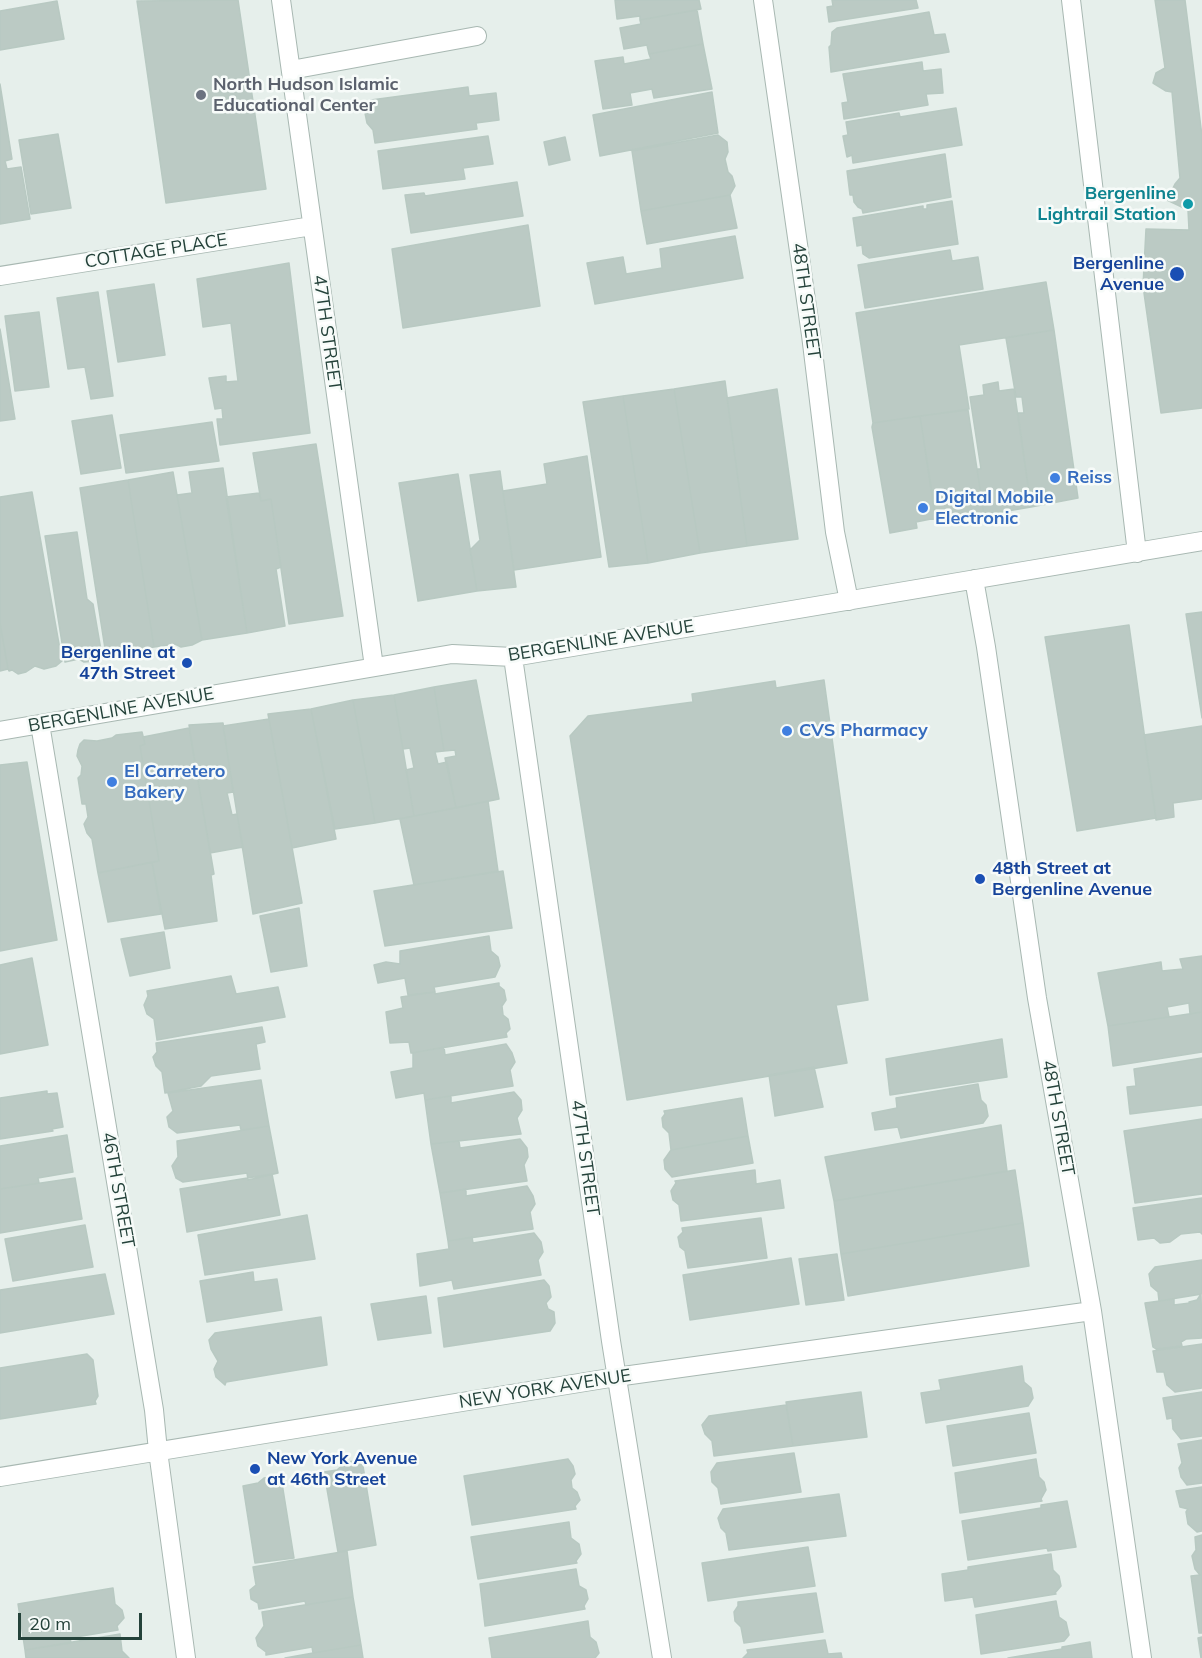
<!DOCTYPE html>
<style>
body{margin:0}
#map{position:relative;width:1202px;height:1658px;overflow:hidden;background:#e6efeb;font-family:Mulish,sans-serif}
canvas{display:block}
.scale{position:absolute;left:18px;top:1613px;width:124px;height:27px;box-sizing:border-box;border:3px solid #24423a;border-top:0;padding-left:8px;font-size:18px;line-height:21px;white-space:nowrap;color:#24423a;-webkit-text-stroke:4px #f7fbf9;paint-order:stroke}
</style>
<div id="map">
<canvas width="1202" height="1658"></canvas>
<div class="scale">20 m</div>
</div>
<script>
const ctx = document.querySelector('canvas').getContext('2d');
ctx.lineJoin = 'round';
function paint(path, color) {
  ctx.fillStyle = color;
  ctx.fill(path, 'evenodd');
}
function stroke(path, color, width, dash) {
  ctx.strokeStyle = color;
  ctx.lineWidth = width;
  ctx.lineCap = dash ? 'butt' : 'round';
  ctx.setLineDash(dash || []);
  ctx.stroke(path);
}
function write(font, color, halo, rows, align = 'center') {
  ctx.font = font + ' Mulish,sans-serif';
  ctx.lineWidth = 5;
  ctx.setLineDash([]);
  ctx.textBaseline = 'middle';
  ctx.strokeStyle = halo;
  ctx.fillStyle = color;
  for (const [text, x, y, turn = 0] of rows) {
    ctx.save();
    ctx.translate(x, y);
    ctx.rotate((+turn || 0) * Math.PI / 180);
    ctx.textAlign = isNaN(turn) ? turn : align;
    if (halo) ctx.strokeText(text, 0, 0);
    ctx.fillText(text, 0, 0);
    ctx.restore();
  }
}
const building = new Path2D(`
 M238,0L266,189L166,203L137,1Z
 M615,0H699L701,9L640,20V16L617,19Z
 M832,0H916L918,8L829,22L827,7L833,6Z
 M1155,0H1185L1202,136V408L1161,413L1143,286L1146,229L1189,230L1188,210L1167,200L1175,184L1180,178L1172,92L1166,91L1153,83L1156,73L1165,68Z
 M57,1L64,39L0,50V11Z
 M697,10L703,44L649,54L647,45L624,49L620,28L641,24L640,20Z
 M929,12L934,35L945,34L949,52L831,72L829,47L831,45L832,32L837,28Z
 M703,44L712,89L654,98L652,89L630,93L632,105L603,109L595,61L623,57L624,64L651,59L649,54Z
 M922,62L923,71L941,69L943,93L926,94L928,105L844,119L842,103L848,102L843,74Z
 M0,84L12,159L5,161L7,169L21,167L30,219L0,224Z
 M468,87L469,96L496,93L499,120L476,123L477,129L375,143L373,130L367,123L364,108L371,100Z
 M712,92L718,133L600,156L593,115Z
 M956,108L962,145L853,163L852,155L847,157L843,136L848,135L846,122L899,113L900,117Z
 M58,134L71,208L31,214L19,140Z
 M718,135L727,142L728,152L725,159L728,172L732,176L735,186L730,195L641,211L632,151Z
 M488,136L493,164L463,168L465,179L383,189L378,151Z
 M565,137L570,160L549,165L544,142Z
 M945,154L951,197L863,213L862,209L858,207L854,202L853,195H850L847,171Z
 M517,182L523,216L411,233L405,195L424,193L425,196Z
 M730,195L737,228L647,244L641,211Z
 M952,201L958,244L869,258L863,254L862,245L857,246L853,218L923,206V209H927V205Z
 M528,225L540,306L403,328L392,249Z
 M735,236L743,278L595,304L587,263L623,257L626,274L662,268L660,249Z
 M950,250L952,261L978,257L983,289L865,308L858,265Z
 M289,263L310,433L220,445L217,419H223L222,408L215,409L209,378L226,376V382L238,381L231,323L203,327L197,279Z
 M1046,282L1054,330L959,345L969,409L873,423L856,313Z
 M154,284L165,355L118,362L107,291Z
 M98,292L113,396L91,399L85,367L68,369L57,298Z
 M39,312L49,387L15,391L5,316Z
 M0,329L15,419L0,421Z
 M1054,330L1078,498L1031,507L1018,413H1024L1022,397H1016L1006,338Z
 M725,381L747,546L700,553L674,389Z
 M998,382L999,391L1014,389L1031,507L984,515L977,469H981L970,397L984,395L983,385Z
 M674,389L700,553L648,563L623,396Z
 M777,389L798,539L747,546L727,398Z
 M623,396L648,563L609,567L583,402Z
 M968,410L984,515L936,523L920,416Z
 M112,415L121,468L81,474L72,421Z
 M920,416L936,518L916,522L917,528L890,533L872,427L873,423Z
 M212,422L219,461L126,473L120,435Z
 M316,444L343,616L289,624L271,499L261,501L253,453Z
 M587,456L601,557L514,570L503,491L547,484L544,464Z
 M223,468L247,633L202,640L177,495L192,493L189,472Z
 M500,471L516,587L477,591L470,550L480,540L470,475Z
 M173,472L202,640L192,645L181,647L175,644L154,647L128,480Z
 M458,474L477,591L418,601L399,483Z
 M128,480L154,647L106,655L80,488Z
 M32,492L62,661L56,666L44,669L35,666L26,672L18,674L12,670L9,671L8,669L0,623V497Z
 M259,493L261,501L271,499L281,567L276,569L285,626L247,633L226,497Z
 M77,532L87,599L93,604L102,656L96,661L84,662L79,659L65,662L45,536Z
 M1202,612V718L1186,614Z
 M0,623L8,669L0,671Z
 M1129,625L1156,818L1077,831L1045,637Z
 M476,680L499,799L456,808L445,758L456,756L455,750L444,751L434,687Z
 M824,680L868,1000L836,1005L847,1063L627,1100L570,736L588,716L693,702L692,694L775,681L776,688Z
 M434,687L444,751L435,752L438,764L447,762L456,808L414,816L406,770L414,768L410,748L403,749L394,695Z
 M394,695L414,816L375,823L353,700Z
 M353,700L375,823L335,829L311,709Z
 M311,709L336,839L292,848L268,714Z
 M269,719L302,903L253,914L223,726Z
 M223,723L233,792L227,793L232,815L237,814L243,847L210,853L189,725Z
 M1202,726V799L1173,803L1174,817L1156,820L1144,735Z
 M189,728L214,874L211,875L217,921L165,929L152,862L159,861L140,746L145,744L143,737Z
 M142,732L145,744L140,746L159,861L98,873L92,839L87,833L84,824L88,817L86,804H82L78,778L81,775L82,766L77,756L78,750L80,744L84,740L97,741L112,738L116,735Z
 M27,762L57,940L0,951V765Z
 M488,801L498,871L414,885L400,819Z
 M152,862L161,914L108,922L98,873Z
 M503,871L512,928L385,946L374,891Z
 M299,908L307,966L271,972L260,916Z
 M164,932L170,968L130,976L121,939Z
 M489,936L491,951L498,957L500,966L495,977L434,987L435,992L408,995L405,978L378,983L374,965L386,962L400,964V951Z
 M1202,956V1012L1190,1014L1189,1003L1167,1007L1169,1017L1108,1026L1098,973L1161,962L1162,971L1183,969L1180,959Z
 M32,958L48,1045L0,1054V965Z
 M231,976L236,994L278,987L285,1017L157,1040L154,1019L147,1014L144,1005L148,996L147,991Z
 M499,983V986L504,990L506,1000L502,1006L503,1015L508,1019L510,1029L506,1033L507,1037L411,1053L409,1042L390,1043L386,1012L403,1008L401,997L435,992V994Z
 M1202,1012V1052L1113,1066L1108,1026Z
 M262,1027L265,1042L256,1044L260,1069L211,1076L201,1086L165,1093L162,1072L156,1066L153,1057L157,1052L156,1043Z
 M1002,1039L1007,1077L890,1095L886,1059Z
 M506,1044L512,1053L515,1062L510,1070L513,1086L425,1100L424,1093L396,1098L391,1072L413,1068V1053L444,1047L445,1055Z
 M1202,1058V1105L1130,1114L1127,1087L1136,1086L1134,1069Z
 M814,1067L823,1107L775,1116L769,1075Z
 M261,1080L269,1126L241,1130L240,1125L177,1133L169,1127L167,1117L173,1111L168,1093Z
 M978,1084L981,1100L986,1105L988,1116L983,1123L901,1138L898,1127L875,1130L872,1113L897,1108L896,1098Z
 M47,1091V1094L57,1093L63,1127L52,1129L53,1131L0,1139V1098Z
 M514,1092L521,1100L522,1110L517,1118L521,1134L431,1144L425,1100L451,1096V1103Z
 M742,1098L748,1136L671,1150L669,1133L663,1127L662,1118L665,1114L664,1111Z
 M1202,1119V1194L1135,1203L1124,1131Z
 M1001,1125L1007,1171L834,1201L825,1157Z
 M269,1126L278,1173L248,1180L247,1173L183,1182L176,1178L172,1166L178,1157L177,1141Z
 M67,1135L73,1172L38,1178L39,1183L0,1189V1146Z
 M748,1136L753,1163L672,1177L665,1169L664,1160L671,1150Z
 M520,1139L527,1148L528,1157L524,1165L527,1181L440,1193L431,1144L459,1141L460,1148Z
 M755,1170L756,1184L780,1180L784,1208L681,1221L679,1205L673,1200L671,1191L676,1183L675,1181Z
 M1015,1170L1023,1223L841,1254L834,1201Z
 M272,1174L280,1215L187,1232L180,1189Z
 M75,1178L82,1219L0,1233V1189Z
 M527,1186L533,1196L535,1204L530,1212L533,1229L448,1241L440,1193L466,1189V1196Z
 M1202,1198V1234L1200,1232L1181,1234L1170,1242L1160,1243L1154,1238L1138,1240L1133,1208Z
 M307,1215L315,1259L205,1275L198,1235Z
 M761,1218L767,1258L688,1268L685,1251L680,1247L678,1237L683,1232L682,1228Z
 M1023,1223L1029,1266L848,1296L841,1254Z
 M85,1225L93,1267L13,1281L5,1239Z
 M534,1233L541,1242L543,1252L538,1260L541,1275L454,1289L452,1280L420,1286L417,1254L449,1249L448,1241L472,1237L473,1243Z
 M837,1254L844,1300L806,1305L799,1259Z
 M791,1258L799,1304L690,1320L683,1275Z
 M1202,1260V1294L1159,1301L1158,1292L1151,1286L1149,1274L1155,1267Z
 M253,1272L254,1282L277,1279L282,1310L207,1322L200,1281Z
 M105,1274L114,1314L0,1333V1290Z
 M544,1280L549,1286L551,1297L546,1303L548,1309L554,1312L555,1323L550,1331L444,1347L438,1298Z
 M1201,1294L1202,1338L1186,1339L1181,1342L1182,1346L1156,1349L1153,1347L1145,1303L1174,1299V1305L1190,1303L1189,1302L1197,1300Z
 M426,1296L431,1333L378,1340L371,1304Z
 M321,1317L327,1365L226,1382L225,1385L216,1377L214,1369L218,1361L211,1349L209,1340L215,1333Z
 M1202,1344V1388L1175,1392L1167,1385L1164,1372H1157L1153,1351Z
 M87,1354L93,1360L98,1396L95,1401L96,1404L0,1419V1368Z
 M1022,1366L1024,1382L1031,1388L1033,1398L1028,1406L926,1423L921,1393L941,1390L939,1380Z
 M861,1392L867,1437L793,1446L786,1402Z
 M1202,1392V1436L1181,1439L1173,1429L1172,1418L1167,1419L1163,1398Z
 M786,1405L793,1446L714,1456L712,1441L705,1434L702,1425L709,1416Z
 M1029,1413L1036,1453L953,1466L947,1426Z
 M1202,1440V1483L1187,1485L1181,1477L1179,1468L1182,1463L1178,1444Z
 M794,1453L801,1492L721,1504L718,1488L712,1482L711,1472L717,1463Z
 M568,1459L573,1466L575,1474L571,1480L572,1488L577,1492L580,1500L575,1506L576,1509L472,1525L464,1476Z
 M1036,1459L1039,1477L1044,1482L1046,1490L1041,1499L1042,1501L960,1513L955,1473Z
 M356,1461L363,1466L376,1545L338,1552L324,1472L337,1470L346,1462Z
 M273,1477L282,1483L294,1558L255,1563L243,1486L258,1483L264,1478Z
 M1202,1487V1531L1197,1532L1188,1524L1186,1512L1188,1509L1180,1507L1176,1491Z
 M839,1494L846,1536L729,1550L726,1533L721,1528L718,1518L723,1509Z
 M1067,1501L1076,1547L1048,1551L1047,1548L968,1560L962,1521L1041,1508V1505Z
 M569,1522L571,1538L579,1544L581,1554L576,1561L577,1563L478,1579L471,1537Z
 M1202,1535V1575H1200L1195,1569L1192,1556L1196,1550L1195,1537Z
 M808,1547L815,1586L708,1601L702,1563Z
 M347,1551L353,1597L306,1605L305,1601L259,1609L258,1603L251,1599L250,1590L256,1585L253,1567Z
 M1051,1554L1053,1570L1059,1576L1061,1586L1055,1593L1056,1594L975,1607L973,1597L945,1601L942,1574L968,1570V1567Z
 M576,1569L579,1586L586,1590L588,1599L584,1606L585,1609L485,1626L480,1584Z
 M1200,1575H1202V1633H1199L1191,1576Z
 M113,1588L115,1604L122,1610L124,1618L117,1626L118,1630L70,1638L71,1643L25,1650L18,1604Z
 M816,1593L823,1632L744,1643L741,1627L735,1621L734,1612L738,1606V1602Z
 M353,1597L361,1645L313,1653L312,1647L266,1655V1652L258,1646L256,1638L264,1626L262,1612Z
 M1056,1601L1059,1617L1066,1622L1069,1635L1064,1641L981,1654L976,1615Z
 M588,1621L590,1637L596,1642L599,1653L595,1658H492L489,1638Z
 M120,1634L122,1651L129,1658H26L25,1650Z
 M1202,1637V1658H1201L1198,1638Z
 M825,1640L828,1654L841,1653L842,1658H743L748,1653L747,1650Z
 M1090,1642L1092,1658H1008L1062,1649V1647Z
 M361,1645L363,1658H285L313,1653Z`);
paint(building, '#bbcac4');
stroke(building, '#b8c9c2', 1.5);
const minor = new Path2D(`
 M281,0L374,667
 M763,0L811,335L835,532L849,601
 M1071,0L1137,553
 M291,70L477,36
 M0,276L312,226
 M974,579L986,647L1037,998L1092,1311L1142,1658
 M513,657L611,1341L662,1658
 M40,724L154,1410L158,1451L186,1658
 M0,731L452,654L513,657L1202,541
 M0,1477L616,1377L1092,1311`);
stroke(minor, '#a8b8b2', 20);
stroke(minor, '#fff', 18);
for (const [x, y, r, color] of [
 [201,95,6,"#6b7280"],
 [1188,204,6,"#0f9aa8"],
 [1177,274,8,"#1a4fb4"],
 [1055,478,6,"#3f7fe0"],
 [923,508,6,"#3f7fe0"],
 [187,663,6,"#1a4fb4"],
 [787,731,6,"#3f7fe0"],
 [112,782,6,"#3f7fe0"],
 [980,879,6,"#1a4fb4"],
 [255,1469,6,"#1a4fb4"]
]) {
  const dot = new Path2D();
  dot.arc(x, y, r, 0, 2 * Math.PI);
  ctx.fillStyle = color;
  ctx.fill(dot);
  stroke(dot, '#f7fbf9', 2);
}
write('bold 18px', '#5b616d', '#f7fbf9', [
 ["North Hudson Islamic",213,85],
 ["Educational Center",213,106]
], 'left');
write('bold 18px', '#0d838f', '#f7fbf9', [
 ["Bergenline",1176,194],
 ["Lightrail Station",1176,215]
], 'right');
write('18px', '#24423a', '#f7fbf9', [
 ["COTTAGE PLACE",156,251,-9],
 ["48TH STREET",806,301,82],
 ["47TH STREET",327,333,82],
 ["BERGENLINE AVENUE",601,641,-9],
 ["BERGENLINE AVENUE",121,710,-10],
 ["48TH STREET",1058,1118,80],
 ["47TH STREET",585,1158,82],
 ["46TH STREET",118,1190,80],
 ["NEW YORK AVENUE",545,1389,-9]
]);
write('bold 18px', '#164399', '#f7fbf9', [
 ["Bergenline",1164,264],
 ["Avenue",1164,285],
 ["Bergenline at",175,653],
 ["47th Street",175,674],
 ["48th Street at",992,869,"left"],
 ["Bergenline Avenue",992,890,"left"],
 ["New York Avenue",267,1459,"left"],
 ["at 46th Street",267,1480,"left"]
], 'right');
write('bold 18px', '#366cbe', '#f7fbf9', [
 ["Reiss",1067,478],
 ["Digital Mobile",935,498],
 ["Electronic",935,519],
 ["CVS Pharmacy",799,731],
 ["El Carretero",124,772],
 ["Bakery",124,793]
], 'left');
</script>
